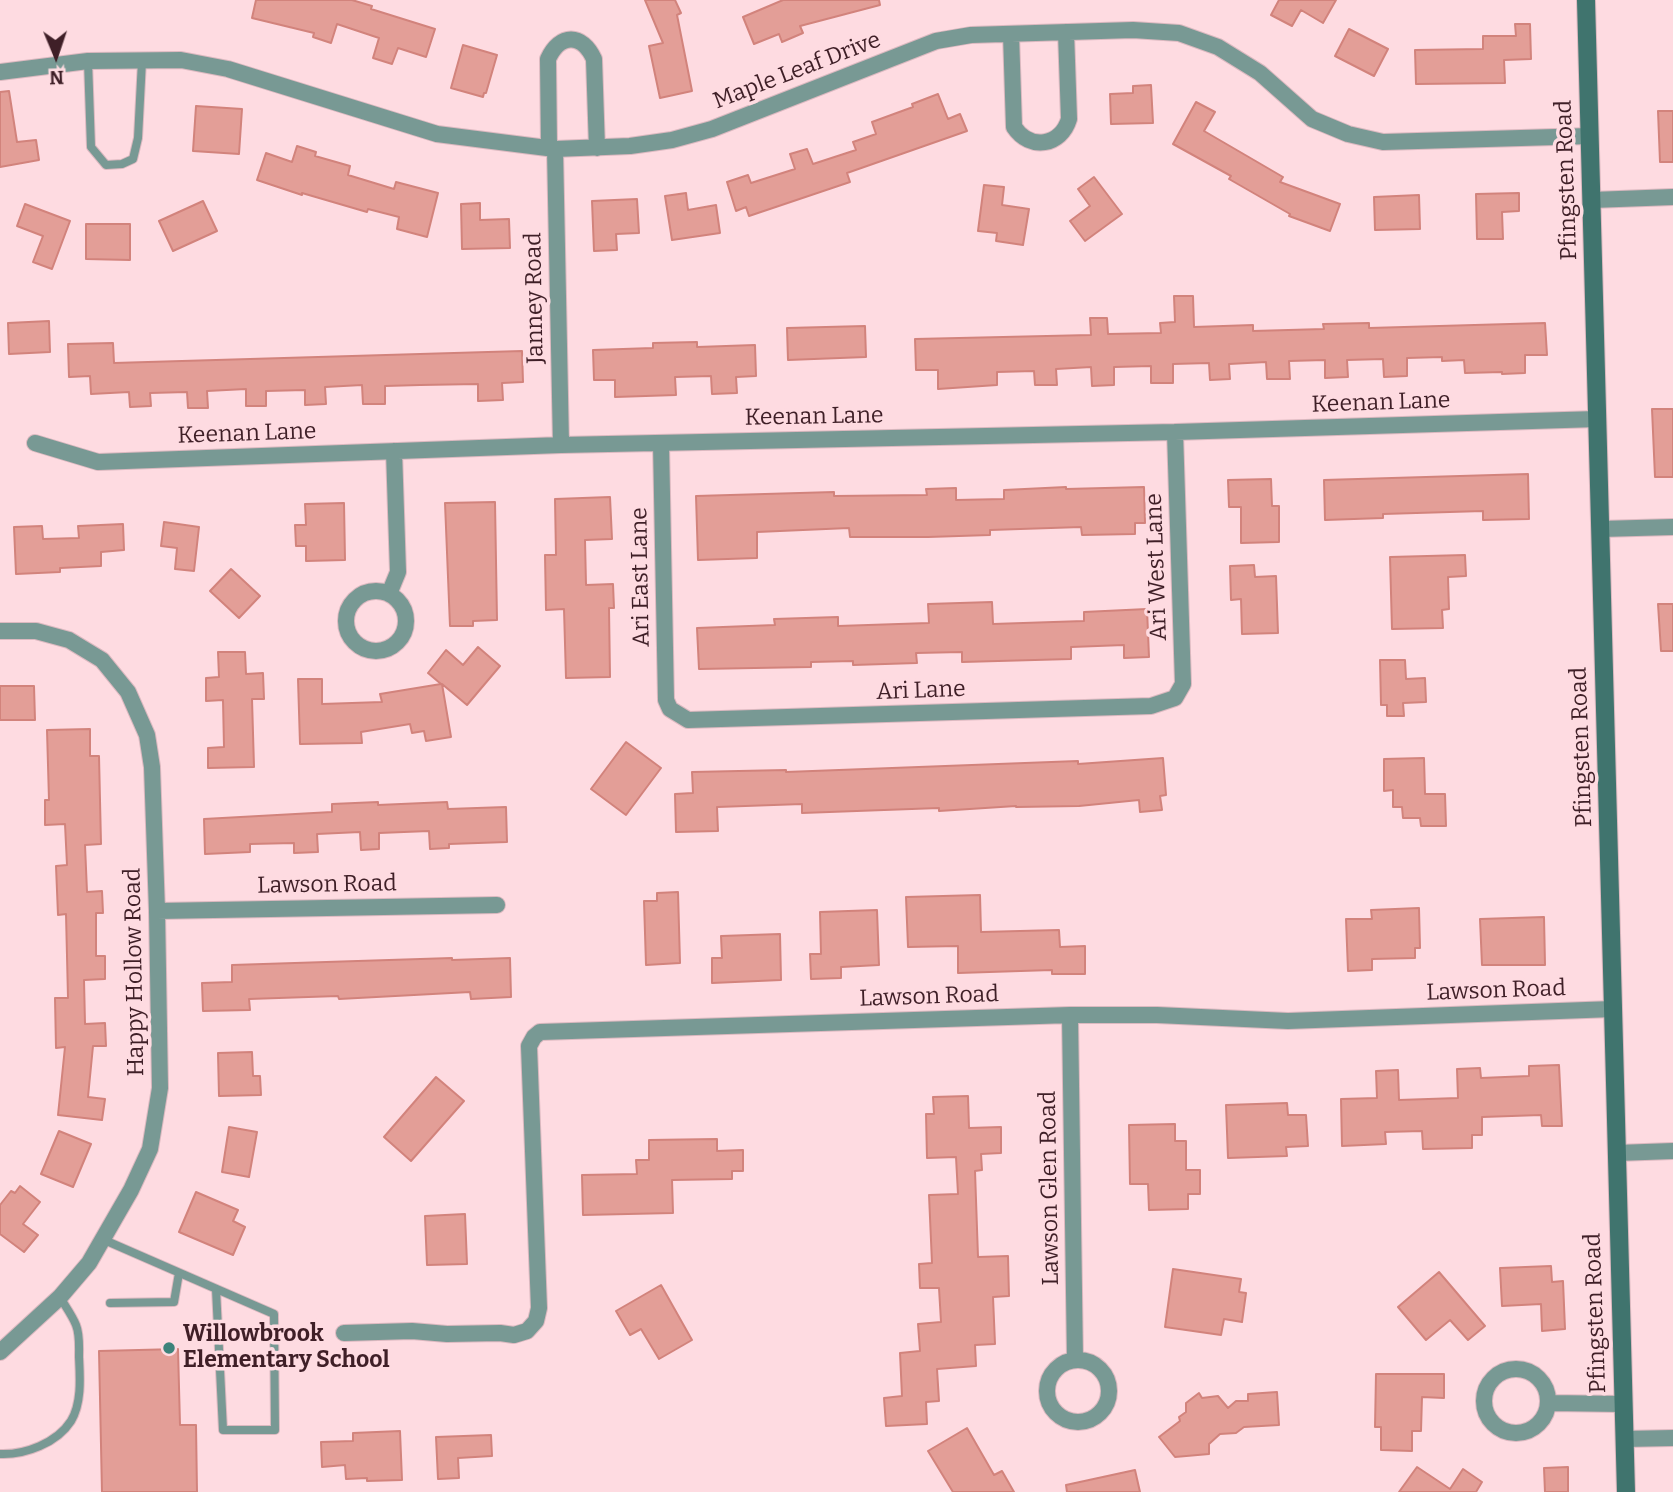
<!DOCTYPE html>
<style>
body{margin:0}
#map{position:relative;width:1673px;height:1492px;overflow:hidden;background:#fedbe1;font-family:Bitter,serif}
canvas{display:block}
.north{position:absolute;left:21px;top:21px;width:70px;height:70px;-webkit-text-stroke:5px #fedbe1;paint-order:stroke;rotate:178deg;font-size:19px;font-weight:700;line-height:28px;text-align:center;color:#3f1f27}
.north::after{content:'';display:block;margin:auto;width:24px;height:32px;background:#3f1f27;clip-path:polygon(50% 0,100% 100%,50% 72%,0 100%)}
</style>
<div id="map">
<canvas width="1673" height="1492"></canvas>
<div class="north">N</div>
</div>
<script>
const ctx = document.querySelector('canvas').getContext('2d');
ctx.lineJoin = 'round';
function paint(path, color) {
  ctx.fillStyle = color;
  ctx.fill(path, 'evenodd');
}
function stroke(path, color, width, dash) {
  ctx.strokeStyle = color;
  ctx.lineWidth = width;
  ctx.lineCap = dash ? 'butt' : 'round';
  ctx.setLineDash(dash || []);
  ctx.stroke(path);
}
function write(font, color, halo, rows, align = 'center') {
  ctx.font = font + ' Bitter,serif';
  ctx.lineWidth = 7;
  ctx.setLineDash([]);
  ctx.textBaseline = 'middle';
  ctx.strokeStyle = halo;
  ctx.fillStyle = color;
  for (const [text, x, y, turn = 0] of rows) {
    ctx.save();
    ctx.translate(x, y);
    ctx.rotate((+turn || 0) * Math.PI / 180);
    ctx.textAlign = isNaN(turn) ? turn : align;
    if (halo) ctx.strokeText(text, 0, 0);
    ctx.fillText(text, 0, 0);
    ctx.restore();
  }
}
const building = new Path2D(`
 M256,0H352L372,6L371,9L435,29L426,57L398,48L392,64L373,58L379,38L337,24L331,43L313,37L314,33L252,18Z
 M645,0H675L681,13L677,15L692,91L660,98L649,46L663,43Z
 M783,0H879L880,5L800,26L803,33L782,42L779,34L754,44L743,17Z
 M1279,0H1336L1323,23L1301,10L1292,26L1271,15Z
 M1515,24H1530L1531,59L1504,60L1505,83L1416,84L1415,50L1483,49V36H1516Z
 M1349,29L1388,49L1374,76L1335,56Z
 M463,45L497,55L486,93H484L483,97L451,88Z
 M1151,85L1153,123L1111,124L1110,94L1133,93V86Z
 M9,91L17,142L36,140L39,160L0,167V92Z
 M938,94L948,119L960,114L967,131L847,173L850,182L749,216L746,207L736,211L727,182L748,175L751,183L795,169L790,154L807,149L813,164L856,150L853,142L876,134L872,122L913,107L912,104Z
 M1196,102L1215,112L1204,131L1283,177L1280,182L1340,204L1330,231L1289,216L1290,214L1229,179L1231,176L1173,144Z
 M196,106L242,109L239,154L193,151Z
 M1658,111H1673V162H1660Z
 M297,146L316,152L315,156L350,166L348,175L394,189L396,182L438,193L427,237L397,229L399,217L368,209L367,212L302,193V195L257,180L266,153L292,162Z
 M1094,177L1122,214L1085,241L1070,221L1090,206L1078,189Z
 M984,185L1004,187L1002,205L1029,209L1023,245L996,241L997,233L978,231Z
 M686,193L688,210L716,205L720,233L672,240L665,196Z
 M1519,193V211L1502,212L1503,239H1477L1476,194Z
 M1419,195L1420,229L1375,230L1374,197Z
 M637,199L639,233L616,234L617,250L594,251L592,201Z
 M203,201L217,231L173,251L159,221Z
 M480,203V220L509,219L510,248L462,249L461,204Z
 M25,204L70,221L52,269L33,262L43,236L17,226Z
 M86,224H130V260L86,259Z
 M1174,296H1193L1194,327L1253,325V331L1324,329L1323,324L1369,323V328L1545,323L1547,355H1525V373L1502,374V372L1465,373L1464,360L1442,361V357L1407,358V376L1384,377L1383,359L1347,360L1348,377L1325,378V360L1289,361L1290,379H1267L1266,362L1229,364L1230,379L1210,380L1209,363L1173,364V383H1151V366L1114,367V385L1092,386L1091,367L1056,369L1057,385H1035L1034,371L997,372V385L938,389V370H916L915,339L1091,335L1090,318H1107L1108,334L1161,333L1160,323L1175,322Z
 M49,321L50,352L9,354L8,323Z
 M865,326L866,357L788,360L787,328Z
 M697,342V347L755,345L756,376L736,377L737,393L712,394L711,376L675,377L676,395L615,397V380H594L593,350L653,348V343Z
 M113,343L114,363L522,351L523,382L502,383L503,400L478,401V384L420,385L385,386V404H363L362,385L325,387L326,404L305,405V390L266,391V406H246V389L207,391L208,408H188L187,392L150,393L151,406L130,407L129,392L91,394L90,376L69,377L68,344Z
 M1652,409H1673V477H1655Z
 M1528,474L1529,519L1483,520V511L1383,514V518L1325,520L1324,480Z
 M1271,479L1272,506H1279V542L1241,543V507H1229L1228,480Z
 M1066,487V489L1144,487L1145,523H1135V534L1082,535L1081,527L990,530V535L928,537H850L849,528L757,532V558L698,560L696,496L834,492V496L927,495L926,489L956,488V500L1004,499V490Z
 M610,497L612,539L585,540L586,585L613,584L614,608H609L610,677L566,678L564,609L546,610L545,555H556L555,499Z
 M495,502L497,620L473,621V626H450L445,503Z
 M344,503L345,560L306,561V546H296L295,525H306L305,504Z
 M164,522L199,527L194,571L175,569L177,548L161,546Z
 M123,524L124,550L101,552V566L60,568V572L16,574L14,527L42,526L43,539L79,538L78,526Z
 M1465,555L1466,576L1448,577L1449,609L1442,610L1443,628L1392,629L1390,557Z
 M1254,565L1255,577L1276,576L1278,633L1242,634L1241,599L1231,600L1230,566Z
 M231,569L260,596L239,618L210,591Z
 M992,602L993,624L1084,621V612L1147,609L1149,657L1124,658V645L1071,647V659L962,662V652L916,653L917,663L853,665V661L811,662V667L699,669L697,628L775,625L774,619L838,617V626L929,623L928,604Z
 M1658,604H1673V651H1661Z
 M478,647L500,666L467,705L442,684L451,737L426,741L424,731L412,733L410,724L361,732L362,743L300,744L298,679H322V704L382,702L380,694L441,684L428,673L446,650L463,665Z
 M218,652H245L246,674L263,673L264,699H252L254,767L208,768V748L224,747L223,700L206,701V678L219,677Z
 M1380,660H1405L1406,679L1425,678L1426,702L1403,703L1404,716H1387V705H1381Z
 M0,686H34L35,720H0Z
 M90,729V756H99L101,844L85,845L87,892L102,891L103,913H96V956H105V979L84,980L85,1024L105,1023L106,1046H93L88,1097L105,1099L102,1120L58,1115L65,1047L56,1048L55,998H68L66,914L58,915L56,866L67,865L65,824L45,825V800H49L47,730Z
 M626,742L661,768L626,815L591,789Z
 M1163,758L1166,795L1160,796L1162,810L1140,812L1139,800L1079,806L1016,807V806L939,811V808L802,813V804L717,807L718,831L676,832L675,794L693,793L692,772L786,770V772L1078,761V764Z
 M1424,758L1425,794H1445L1446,826H1421L1420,818H1403L1402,807H1393V790L1384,791V759Z
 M378,802V805L447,802L448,809L506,807L507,842L449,844V848L430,849L429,831L379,833V849L361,850L360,832L317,834L318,852L294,853V843L250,844V852L205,854L204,819L332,812V804Z
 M678,892L680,963L646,965L644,901H657V893Z
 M980,895L981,932L1059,930L1060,947L1085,946V974H1052V970L958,973V946L908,947L906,897Z
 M1419,908L1420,948H1415V958L1372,959V970L1348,971L1346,919H1372L1371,910Z
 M877,910L879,965L841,967V978L811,979L810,954H821L820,912Z
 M1544,917L1545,965H1482L1480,919Z
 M780,934L781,980L712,983V958H722L721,936Z
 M452,958V960L510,958L511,997L471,999L470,992L339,999L338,996L249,999L250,1010L203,1011L202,983L232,982V965Z
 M252,1052L253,1076H260L261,1095L219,1096L218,1053Z
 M1559,1065L1562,1126H1542L1541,1115L1482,1117V1135H1472V1148L1423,1149L1422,1131L1385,1132L1386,1144L1342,1146L1341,1099L1377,1098L1376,1071L1398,1070L1399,1100L1458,1098L1457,1069L1480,1068L1481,1078L1529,1076V1066Z
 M436,1077L464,1101L411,1161L384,1137Z
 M968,1096L969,1128L1001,1127V1153L981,1154L982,1170L975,1171L978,1257L1008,1256L1009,1296L993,1297L995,1344L975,1345L976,1366L937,1369L939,1401L926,1402L927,1424L886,1426L884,1398L902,1396L900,1353L920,1351L918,1324L941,1322L939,1288H920L919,1264L932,1263L929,1195L958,1194L956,1157L927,1158L926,1114H934L933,1097Z
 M1287,1103L1288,1115H1306L1308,1146L1286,1147L1287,1156L1228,1158L1226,1105Z
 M1175,1124V1141H1186V1170H1200V1194H1188V1209L1149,1210L1148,1184H1130L1129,1125Z
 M229,1127L257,1132L249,1177L222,1172Z
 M59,1131L91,1144L73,1187L41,1174Z
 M717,1139V1151L743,1150V1171H732V1179L672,1180L673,1213L583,1215L582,1175L637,1174L636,1160H649V1140Z
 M20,1186L40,1202L23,1224L38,1235L24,1252L0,1234V1205L11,1191L15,1193Z
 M196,1192L238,1210L233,1221L245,1227L233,1255L179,1232Z
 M465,1214L467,1264L427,1265L425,1216Z
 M1551,1266L1552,1282L1563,1281L1565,1329L1542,1331L1541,1304L1502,1306L1500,1268Z
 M1173,1269L1241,1279L1239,1292L1246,1293L1242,1322L1224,1319L1221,1335L1165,1327Z
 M1439,1272L1485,1326L1468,1340L1450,1320L1426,1340L1398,1307Z
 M661,1285L692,1340L659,1359L641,1329L630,1335L616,1311Z
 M178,1349L180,1425H196L197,1492H102L99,1351Z
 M1376,1374H1444V1398L1422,1397L1421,1431H1412V1451L1381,1450V1427H1375Z
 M1277,1392L1279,1425L1244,1427L1236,1433L1220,1434L1209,1444V1454L1175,1457L1159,1437L1180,1421L1179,1417L1186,1412V1403L1199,1393L1202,1398L1218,1396L1228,1408L1236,1401H1248V1394Z
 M967,1428L994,1475L1002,1471L1014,1492H953L928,1451Z
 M400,1431L402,1480L367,1481V1478L346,1479L345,1465L322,1467L321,1442L353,1441V1433Z
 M491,1435L492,1456L458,1458L459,1478L438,1479L436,1437Z
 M1417,1467L1450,1489L1463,1469L1482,1482L1476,1492H1399Z
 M1568,1467V1492H1545L1544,1468Z
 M1135,1470L1140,1492H1067L1066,1485Z`);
paint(building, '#e39e97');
stroke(building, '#d2837c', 2);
const lane = new Path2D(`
 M88,61L91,147L106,165L122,164L133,159L138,138L142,61
 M102,1239C159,1264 217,1289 274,1314L275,1430H223L216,1289
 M110,1303L174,1302L179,1273
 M0,1454C25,1455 57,1443 71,1421C82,1403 80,1377 79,1357C79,1347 80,1335 76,1325C72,1315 65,1306 60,1297`);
const street = new Path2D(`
 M1011,34L1014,127C1030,151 1061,146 1069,119L1066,32
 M0,72L88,61L181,60L228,69L437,134L555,149L630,146L672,140L712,129L936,41L971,35L1133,30L1179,33L1218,47L1260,73L1312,119L1348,134L1383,142L1590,136
 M549,148L548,59C560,33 582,33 594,59L597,148
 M555,149L561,445
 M1592,200L1673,197
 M35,443L98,462L561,445L1175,432L1597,419
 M661,443L666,700L670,709L688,720L1151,706L1175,698L1183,684L1175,432
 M1600,529L1673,527
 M346 621a30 30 0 1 1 60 0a30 30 0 1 1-60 0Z
 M389,594L398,572L394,451
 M0,631H36L69,640L102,660L128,692L147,735L152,767L157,911L160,1088L150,1149L131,1190L89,1263L60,1297L0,1352
 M157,911L497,905
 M1070,1015L1075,1360
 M1617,1153L1673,1151
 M344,1333L412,1331L447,1334L500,1333L514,1335L527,1331L536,1321L539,1308L529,1046L534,1037L540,1032L1070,1015H1157L1288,1021L1613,1009
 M1047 1391a31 31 0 1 1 62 0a31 31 0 1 1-62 0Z
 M1484 1401a32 32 0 1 1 64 0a32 32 0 1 1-64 0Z
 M1549,1403L1623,1404
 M1624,1439L1673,1438`);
const secondary = new Path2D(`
 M1586,0L1626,1492`);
stroke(lane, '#dcb9c0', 10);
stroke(street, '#dcb9c0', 18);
stroke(secondary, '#dcb9c0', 20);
stroke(lane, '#789994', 8);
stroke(street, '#789994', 16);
stroke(secondary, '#40746e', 18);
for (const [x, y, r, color] of [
 [169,1348,7,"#3d837b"]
]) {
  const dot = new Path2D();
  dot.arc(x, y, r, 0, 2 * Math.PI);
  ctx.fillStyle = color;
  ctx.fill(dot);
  stroke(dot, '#fedbe1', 2.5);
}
write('23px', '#3f1f27', '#fedbe1', [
 ["Maple Leaf Drive",797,71,-21],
 ["Pfingsten Road",1567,180,-92],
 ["Janney Road",535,298,-91],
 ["Keenan Lane",1381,403,-2],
 ["Keenan Lane",814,417,-1],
 ["Keenan Lane",247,434,-2],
 ["Ari West Lane",1157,567,-92],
 ["Ari East Lane",641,577,-91],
 ["Ari Lane",921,691,-2],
 ["Pfingsten Road",1582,747,-92],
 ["Lawson Road",327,885,-1],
 ["Happy Hollow Road",135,972,-91],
 ["Lawson Road",1496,991,-2],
 ["Lawson Road",929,997,-2],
 ["Lawson Glen Road",1050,1188,-91],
 ["Pfingsten Road",1596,1313,-92]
]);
write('bold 23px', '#3f1f27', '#fedbe1', [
 ["Willowbrook",183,1335],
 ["Elementary School",183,1361]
], 'left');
</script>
